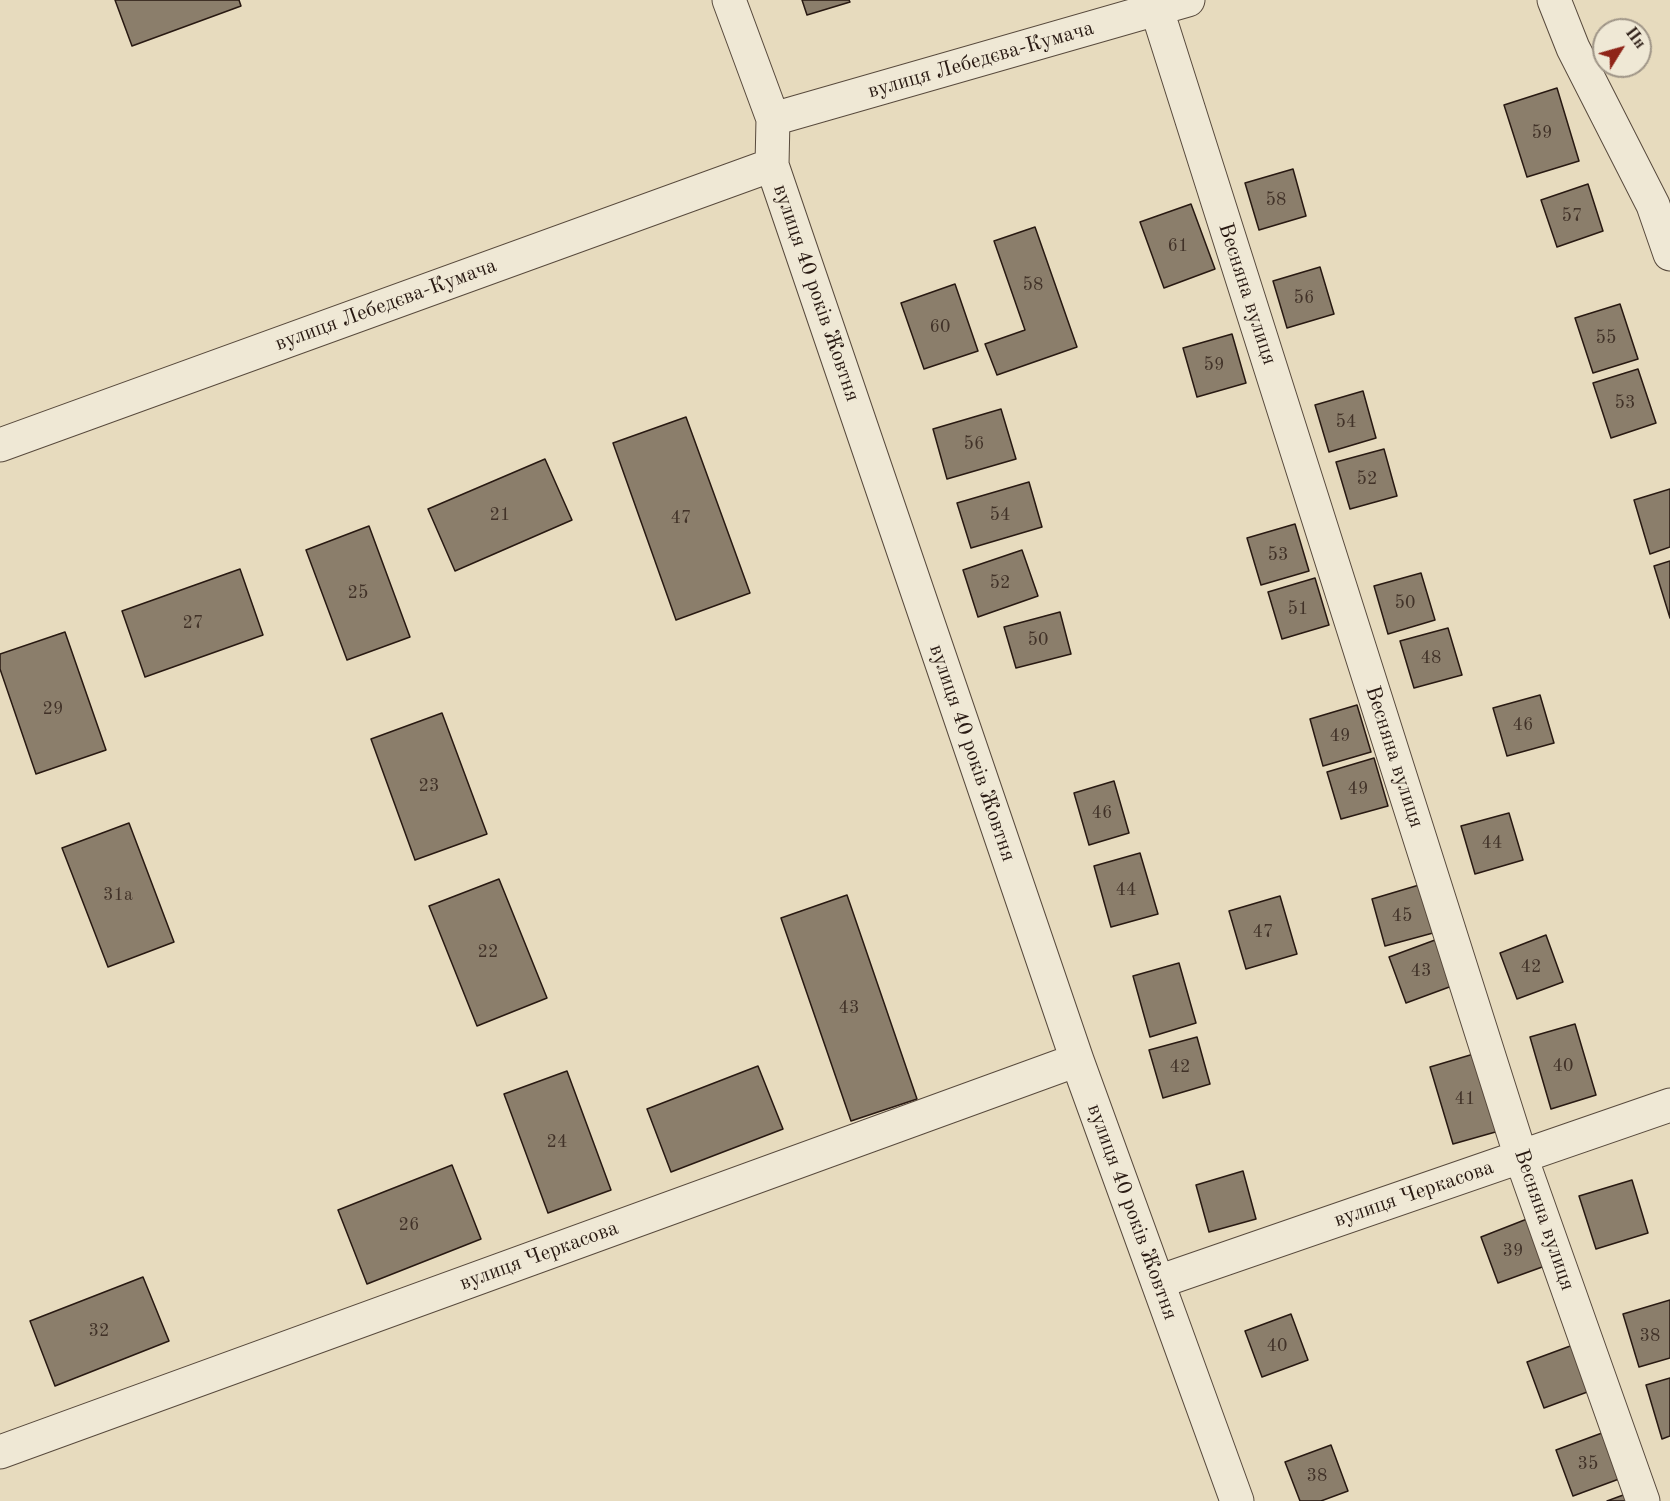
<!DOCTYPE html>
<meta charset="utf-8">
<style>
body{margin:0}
#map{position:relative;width:1670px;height:1501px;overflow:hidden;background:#e7dbbe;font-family:"Old Standard TT",serif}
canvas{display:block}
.north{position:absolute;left:1592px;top:18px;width:60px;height:60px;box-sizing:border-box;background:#efe8d5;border:2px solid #9f9587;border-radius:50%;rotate:53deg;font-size:16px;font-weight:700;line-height:24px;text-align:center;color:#281912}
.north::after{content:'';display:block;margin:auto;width:21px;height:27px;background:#8f2418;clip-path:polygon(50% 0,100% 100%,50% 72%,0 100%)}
</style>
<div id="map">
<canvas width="1670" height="1501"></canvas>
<div class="north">Пн</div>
</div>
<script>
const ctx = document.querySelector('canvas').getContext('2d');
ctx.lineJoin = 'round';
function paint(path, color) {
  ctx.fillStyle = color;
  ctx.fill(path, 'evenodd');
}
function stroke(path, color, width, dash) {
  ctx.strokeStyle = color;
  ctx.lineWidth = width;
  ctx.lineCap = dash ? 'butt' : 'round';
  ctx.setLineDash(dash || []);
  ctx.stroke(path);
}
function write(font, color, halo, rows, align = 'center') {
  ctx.font = font + ' "Old Standard TT",serif';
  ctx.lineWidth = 5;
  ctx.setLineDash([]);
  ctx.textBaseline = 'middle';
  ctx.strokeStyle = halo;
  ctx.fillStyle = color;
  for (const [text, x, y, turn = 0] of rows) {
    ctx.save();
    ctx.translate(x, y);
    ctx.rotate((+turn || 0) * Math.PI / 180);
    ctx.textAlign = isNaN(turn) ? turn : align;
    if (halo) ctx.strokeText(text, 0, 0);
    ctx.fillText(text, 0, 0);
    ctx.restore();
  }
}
const building = new Path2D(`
 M115,0H239L241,6L132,46Z
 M802,0H849L850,2L807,15Z
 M1557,88L1579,161L1527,177L1504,105Z
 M1293,169L1306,216L1259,230L1245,183Z
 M1588,184L1603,231L1557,247L1541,200Z
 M1191,204L1215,269L1164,288L1140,222Z
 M1035,227L1077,347L997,375L985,344L1025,330L994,241Z
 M1320,267L1334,314L1287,328L1273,281Z
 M955,284L978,351L924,369L901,303Z
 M1620,304L1638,359L1593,373L1575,318Z
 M1232,334L1246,383L1197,397L1183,348Z
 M1638,369L1656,423L1611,438L1593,383Z
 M1363,391L1376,438L1329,452L1315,405Z
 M1001,409L1016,459L947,479L933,429Z
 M686,417L750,593L676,620L613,443Z
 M1384,449L1397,496L1350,509L1336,462Z
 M545,459L572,520L455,571L428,509Z
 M1029,482L1042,527L971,548L957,503Z
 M1670,489V547L1650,554L1634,500Z
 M1295,524L1309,571L1261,585L1247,538Z
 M369,526L410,637L347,660L306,550Z
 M1022,550L1038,596L978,617L963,570Z
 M1670,561V618L1654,566Z
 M240,569L263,635L145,677L122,611Z
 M1421,573L1435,620L1388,634L1374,586Z
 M1315,578L1329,625L1282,639L1268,592Z
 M1060,612L1071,654L1016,668L1004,627Z
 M1448,628L1462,675L1414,688L1400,641Z
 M65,632L106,750L36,774L0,669V654Z
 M1540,695L1554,743L1507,756L1493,708Z
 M1357,705L1371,752L1323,766L1310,719Z
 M442,713L487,834L415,860L371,739Z
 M1374,758L1388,806L1341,819L1327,772Z
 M1114,781L1129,833L1089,845L1074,793Z
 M1509,813L1523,860L1475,874L1461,826Z
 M129,823L174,942L108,967L62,848Z
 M1140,853L1158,914L1111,927L1094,866Z
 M499,879L547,998L477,1026L429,906Z
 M1419,885L1433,933L1385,946L1372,899Z
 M847,895L917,1099L851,1121L781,918Z
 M1280,896L1297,954L1246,969L1229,911Z
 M1546,935L1563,982L1517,999L1500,953Z
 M1435,940L1452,986L1406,1003L1389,957Z
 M1179,963L1196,1023L1150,1037L1133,976Z
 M1575,1024L1596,1095L1551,1109L1530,1037Z
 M1197,1037L1210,1084L1163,1098L1149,1050Z
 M1477,1053L1499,1131L1453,1144L1430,1067Z
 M758,1066L783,1129L671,1172L647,1109Z
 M567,1071L611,1190L548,1213L504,1094Z
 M452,1165L481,1239L367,1284L338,1210Z
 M1243,1171L1256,1219L1209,1232L1196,1185Z
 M1632,1180L1648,1233L1596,1249L1579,1196Z
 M1527,1219L1545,1266L1498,1283L1481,1237Z
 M143,1277L169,1341L55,1386L30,1321Z
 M1670,1300V1358L1639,1367L1623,1314Z
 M1291,1314L1308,1360L1262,1377L1245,1331Z
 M1573,1345L1590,1391L1544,1408L1527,1362Z
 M1670,1378V1436L1662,1439L1646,1385Z
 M1602,1433L1619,1479L1573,1496L1556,1450Z
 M1331,1445L1348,1491L1321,1501H1300L1285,1462Z
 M1626,1494L1629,1501H1607Z`);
paint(building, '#8b7e6b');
stroke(building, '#281912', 1.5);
const minor = new Path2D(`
 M729,0L773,119L772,165L1077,1060L1237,1501
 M1554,0L1573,48L1653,205L1670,254
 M1157,10L1521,1157L1643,1501
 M773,119L1188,0
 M0,445L772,165
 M1158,1282L1670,1105
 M0,1452L1077,1060`);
stroke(minor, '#584a3d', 35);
stroke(minor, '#efe8d5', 33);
write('18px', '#413228', null, [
 ["59",1542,133],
 ["58",1276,200],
 ["57",1572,216],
 ["61",1178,246],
 ["58",1033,285],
 ["56",1304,298],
 ["60",940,327],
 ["55",1606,338],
 ["59",1214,365],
 ["53",1625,403],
 ["54",1346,422],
 ["56",974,444],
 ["52",1367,479],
 ["21",500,515],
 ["54",1000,515],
 ["47",681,518],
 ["53",1278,555],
 ["52",1000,583],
 ["25",358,593],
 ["50",1405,603],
 ["51",1298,609],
 ["27",193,623],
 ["50",1038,640],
 ["48",1431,658],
 ["29",53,709],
 ["46",1523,725],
 ["49",1340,736],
 ["23",429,786],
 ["49",1358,789],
 ["46",1102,813],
 ["44",1492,843],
 ["44",1126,890],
 ["31а",118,895],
 ["45",1402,916],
 ["47",1263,932],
 ["22",488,952],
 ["42",1531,967],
 ["43",1421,971],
 ["43",849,1008],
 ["40",1563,1066],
 ["42",1180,1067],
 ["41",1465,1099],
 ["24",557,1142],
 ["26",409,1225],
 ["39",1513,1251],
 ["32",99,1331],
 ["38",1650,1336],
 ["40",1277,1346],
 ["35",1588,1464],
 ["38",1317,1476]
]);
write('21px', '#281912', '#efe8d5', [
 ["вулиця Лебедєва-Кумача",981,60,-16],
 ["вулиця 40 років Жовтня",816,293,71],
 ["Весняна вулиця",1247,294,72],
 ["вулиця Лебедєва-Кумача",386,305,-20],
 ["вулиця 40 років Жовтня",972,753,71],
 ["Весняна вулиця",1394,757,72],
 ["вулиця Черкасова",1414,1194,-19],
 ["вулиця 40 років Жовтня",1132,1212,70],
 ["Весняна вулиця",1544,1220,71],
 ["вулиця Черкасова",539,1256,-20]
]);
</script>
